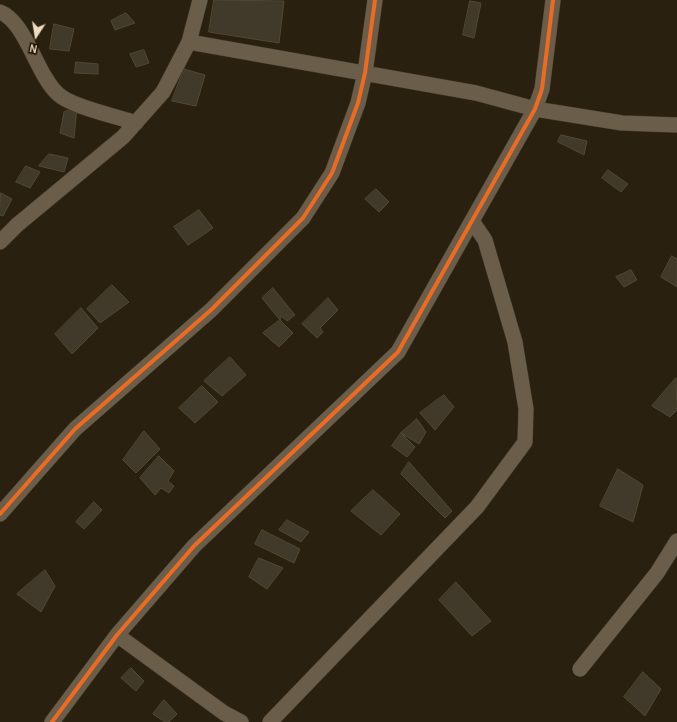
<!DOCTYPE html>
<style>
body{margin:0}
#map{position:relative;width:677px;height:722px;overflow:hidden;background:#2a200f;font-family:Karla,sans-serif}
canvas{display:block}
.north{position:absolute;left:16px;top:16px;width:40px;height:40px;-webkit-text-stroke:3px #1a0d00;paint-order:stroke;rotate:192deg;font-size:11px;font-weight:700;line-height:16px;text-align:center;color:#efdcbf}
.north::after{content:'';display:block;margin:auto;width:14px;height:18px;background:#efdcbf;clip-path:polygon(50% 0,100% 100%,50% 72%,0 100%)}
</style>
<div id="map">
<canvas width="677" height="722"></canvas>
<div class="north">N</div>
</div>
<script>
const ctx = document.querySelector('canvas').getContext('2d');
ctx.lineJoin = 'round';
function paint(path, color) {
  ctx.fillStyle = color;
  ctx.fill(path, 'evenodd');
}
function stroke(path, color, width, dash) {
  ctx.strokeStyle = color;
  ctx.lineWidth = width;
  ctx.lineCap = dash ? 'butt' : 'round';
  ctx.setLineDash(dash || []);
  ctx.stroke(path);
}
const building = new Path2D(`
 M214,0L284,1L279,43L209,32Z
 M470,1L481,3L474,38L463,35Z
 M126,13L135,23L115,30L111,21Z
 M54,24L74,29L69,51L50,49Z
 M144,50L149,63L136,67L130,54Z
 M76,62L98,64V74L75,73Z
 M184,69L205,75L196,106L172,101Z
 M77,108L74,138L60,133L64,112Z
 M561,135L587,141L584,155L558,142Z
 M49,154L68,158L64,172L39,166Z
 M26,166L40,172L30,188L16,182Z
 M608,170L628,184L621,192L602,178Z
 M376,189L389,202L379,212L365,199Z
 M1,193L12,199L3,216L0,215Z
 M199,210L213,228L188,245L174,227Z
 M672,256L677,259V287L661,277Z
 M631,270L637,280L624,287L616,277Z
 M112,285L129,302L100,323L87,309Z
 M273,288L295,315L287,321L281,316L280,320L262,298Z
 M328,298L338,310L320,328L323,332L317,338L302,324Z
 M81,308L98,328L72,354L55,334Z
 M280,320L293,333L279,347L263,333Z
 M230,357L246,375L222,396L204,381Z
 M676,378L677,410L670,417L652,406Z
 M202,386L218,402L195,423L179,408Z
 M444,395L454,407L435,430L420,413Z
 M417,419L426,432L419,444L401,433Z
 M144,431L160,449L136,473L123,460Z
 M401,433L415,447L407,457L392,446Z
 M159,456L174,471L168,481L174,486L169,493L161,488L155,495L140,478Z
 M409,462L452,511L445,518L401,474Z
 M618,469L643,485L633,522L600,506Z
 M373,490L400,514L381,535L351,511Z
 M94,502L102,510L84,529L76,522Z
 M287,520L309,532L301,542L279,530Z
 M262,530L300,549L294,563L255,544Z
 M259,558L283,568L267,589L249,577Z
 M45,570L55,586L41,612L17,594Z
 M456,582L491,621L472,636L439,600Z
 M131,668L144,681L136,691L121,678Z
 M643,672L661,689L645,716L624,697Z
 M164,700L177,714L169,722H165L153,714Z`);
paint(building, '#41392a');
stroke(building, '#534833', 1);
const street = new Path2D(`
 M0,12C26,22 36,74 58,94C72,107 116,116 136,123
 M189,42L476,93L535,109L622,123L677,125
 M0,242L17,225L123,137L163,92L189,42L200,0
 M0,514L75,429L211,310L303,218L332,173L358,103L365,73L375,0
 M117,635L224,713L241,722
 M580,669L657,573L677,541
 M52,722L117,635L194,546L398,352L535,109L542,89L553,0
 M270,722L477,507L525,442L526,409L515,342L485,240L472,221`);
stroke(street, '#423a2b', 16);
stroke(street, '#6a5e4a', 15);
stroke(new Path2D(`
 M0,514L75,429L211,310L303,218L332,173L358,103L365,73L375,0
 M52,722L117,635L194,546L398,352L535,109L542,89L553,0`), '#ed6a23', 4);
</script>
